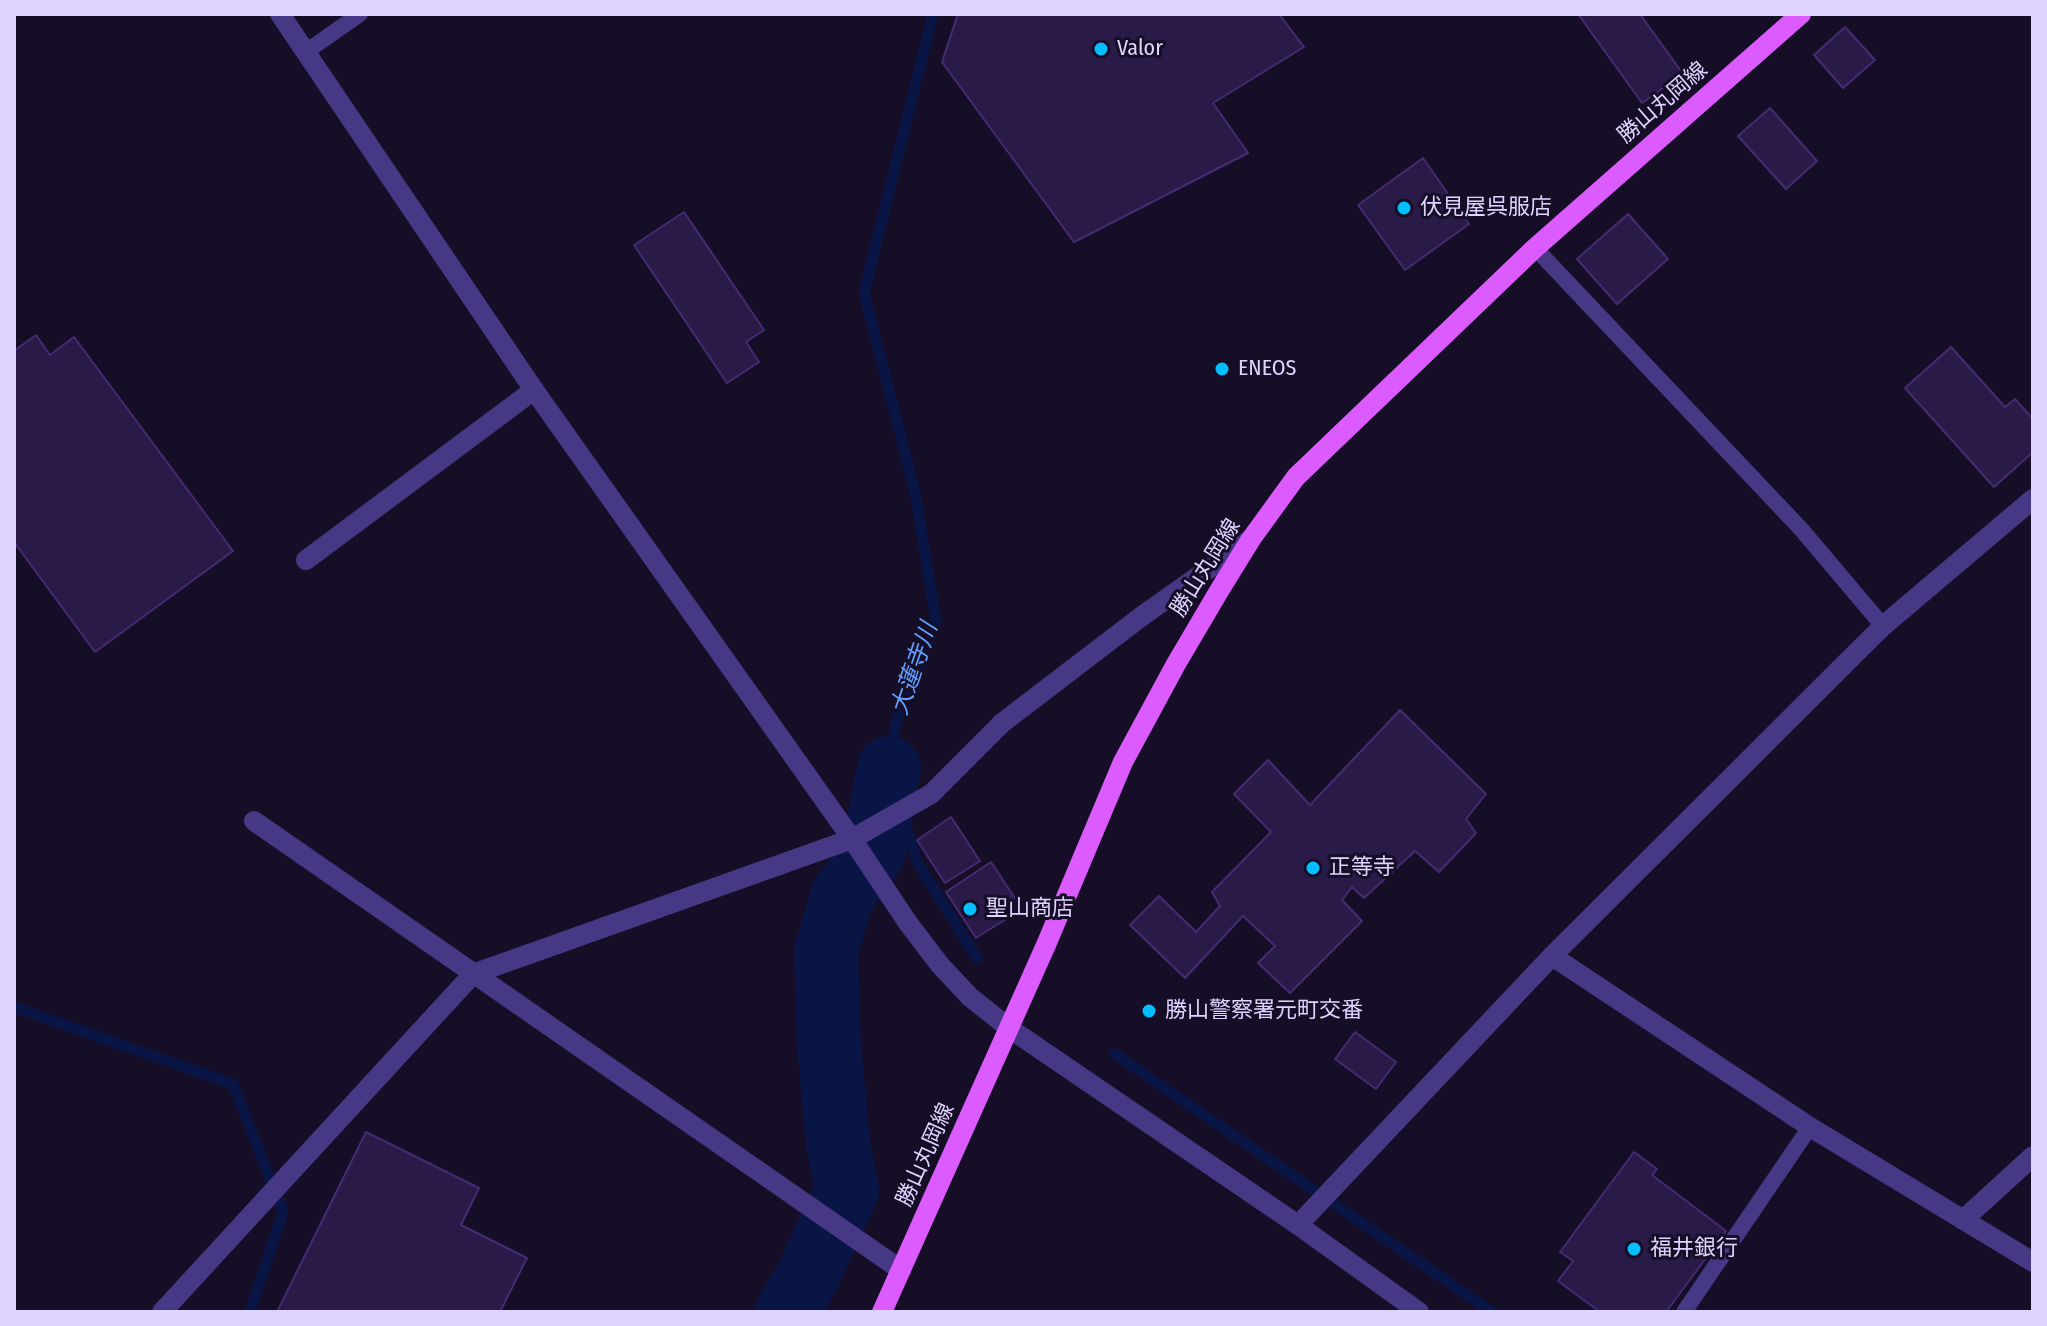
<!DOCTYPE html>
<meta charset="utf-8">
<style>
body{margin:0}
#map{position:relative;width:2047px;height:1326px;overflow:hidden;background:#160e26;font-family:"Fira Sans Condensed",sans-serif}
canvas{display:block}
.frame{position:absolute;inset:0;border:16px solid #dfd4ff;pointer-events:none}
</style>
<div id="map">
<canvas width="2047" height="1326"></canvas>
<div class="frame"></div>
</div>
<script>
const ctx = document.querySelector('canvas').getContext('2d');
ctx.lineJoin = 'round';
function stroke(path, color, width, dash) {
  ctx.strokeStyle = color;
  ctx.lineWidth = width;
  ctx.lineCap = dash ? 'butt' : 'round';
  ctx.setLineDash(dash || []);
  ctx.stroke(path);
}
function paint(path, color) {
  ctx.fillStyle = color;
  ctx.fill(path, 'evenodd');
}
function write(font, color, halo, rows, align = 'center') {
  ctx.font = font + ' "Fira Sans Condensed","Noto Sans JP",sans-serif';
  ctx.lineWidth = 6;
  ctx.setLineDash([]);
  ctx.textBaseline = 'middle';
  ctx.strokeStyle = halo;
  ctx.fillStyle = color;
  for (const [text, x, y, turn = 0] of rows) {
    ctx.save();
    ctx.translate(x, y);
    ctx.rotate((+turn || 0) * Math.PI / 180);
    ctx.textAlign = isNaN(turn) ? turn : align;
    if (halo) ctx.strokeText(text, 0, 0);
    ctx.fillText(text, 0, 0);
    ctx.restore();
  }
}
stroke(new Path2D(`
 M933,14L864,293L915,492L936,621L896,723L889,768L917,862L977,958
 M14,1007L233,1084L283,1212L250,1312
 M1115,1054L1492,1312`), '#091545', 11);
stroke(new Path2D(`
 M787,1312L807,1278L847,1190L838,1144L829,1045L826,952L842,897L873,853L889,768`), '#091545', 64);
const building = new Path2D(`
 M958,14H1279L1304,47L1213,103L1248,153L1074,242L942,62Z
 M1578,14H1640L1683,74L1642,103Z
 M1845,27L1875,60L1843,88L1814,55Z
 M1770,108L1817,161L1786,189L1738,136Z
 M1423,158L1469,224L1405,270L1358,205Z
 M684,212L764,330L746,342L759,362L727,383L634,245Z
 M1628,214L1668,259L1617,304L1577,259Z
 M36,335L50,355L74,337L233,551L95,652L14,542V351Z
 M1951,347L2005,407L2015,399L2033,419V452L1994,487L1905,388Z
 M1400,710L1486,794L1466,819L1476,833L1439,872L1415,851L1364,898L1352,887L1342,900L1362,921L1290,993L1258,963L1275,946L1243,916L1185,978L1130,925L1159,896L1196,932L1220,906L1212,892L1271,832L1234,794L1268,760L1310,805Z
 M951,817L980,861L945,883L917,840Z
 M991,862L1022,909L976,938L946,892Z
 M1355,1032L1396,1062L1376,1089L1335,1059Z
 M366,1132L479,1188L461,1225L527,1258L500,1312H277Z
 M1634,1152L1657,1169L1652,1175L1726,1231L1666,1312H1600L1558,1281L1573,1261L1560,1252Z`);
paint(building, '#2a1a48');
stroke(building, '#452b74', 2);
stroke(new Path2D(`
 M307,51L360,14
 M1535,248L1801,529L1883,626
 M1684,1312L1810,1127`), '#473886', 16);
stroke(new Path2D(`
 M306,560L534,390
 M254,821L901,1270
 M1552,956L1810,1127L2033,1262
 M1963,1220L2033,1156
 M1298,1225L1552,956L1883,626L2033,499
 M162,1312L473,974L852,839L931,794L1002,723L1142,616L1251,539`), '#473886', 20);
stroke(new Path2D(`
 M280,14L534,390L852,839L908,923L940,965L970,997L1009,1028L1298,1225L1419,1312`), '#473886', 20);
stroke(new Path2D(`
 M882,1312L1046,945L1123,762L1176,664L1219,591L1251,539L1296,477L1535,248L1801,14`), '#db5bff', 20);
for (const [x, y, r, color] of [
 [1101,49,8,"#00beff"],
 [1404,208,8,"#00beff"],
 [1222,369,8,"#00beff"],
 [1313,868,8,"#00beff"],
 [970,909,8,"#00beff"],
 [1149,1011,8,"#00beff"],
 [1634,1249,8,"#00beff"]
]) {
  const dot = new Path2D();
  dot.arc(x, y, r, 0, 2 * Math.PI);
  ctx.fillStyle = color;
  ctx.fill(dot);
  stroke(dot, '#160e26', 3);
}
write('22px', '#dfd4ff', '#160e26', [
 ["Valor",1117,49],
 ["伏見屋呉服店",1420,208],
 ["ENEOS",1238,369],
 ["正等寺",1329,868],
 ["聖山商店",986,909],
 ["勝山警察署元町交番",1165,1011],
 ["福井銀行",1650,1249]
], 'left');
write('22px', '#dfd4ff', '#160e26', [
 ["勝山丸岡線",1663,103,-41],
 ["勝山丸岡線",1206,568,-58],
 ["勝山丸岡線",926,1155,-66]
]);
write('italic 24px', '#629eff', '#160e26', [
 ["大蓮寺川",915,669,-71]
]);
</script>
